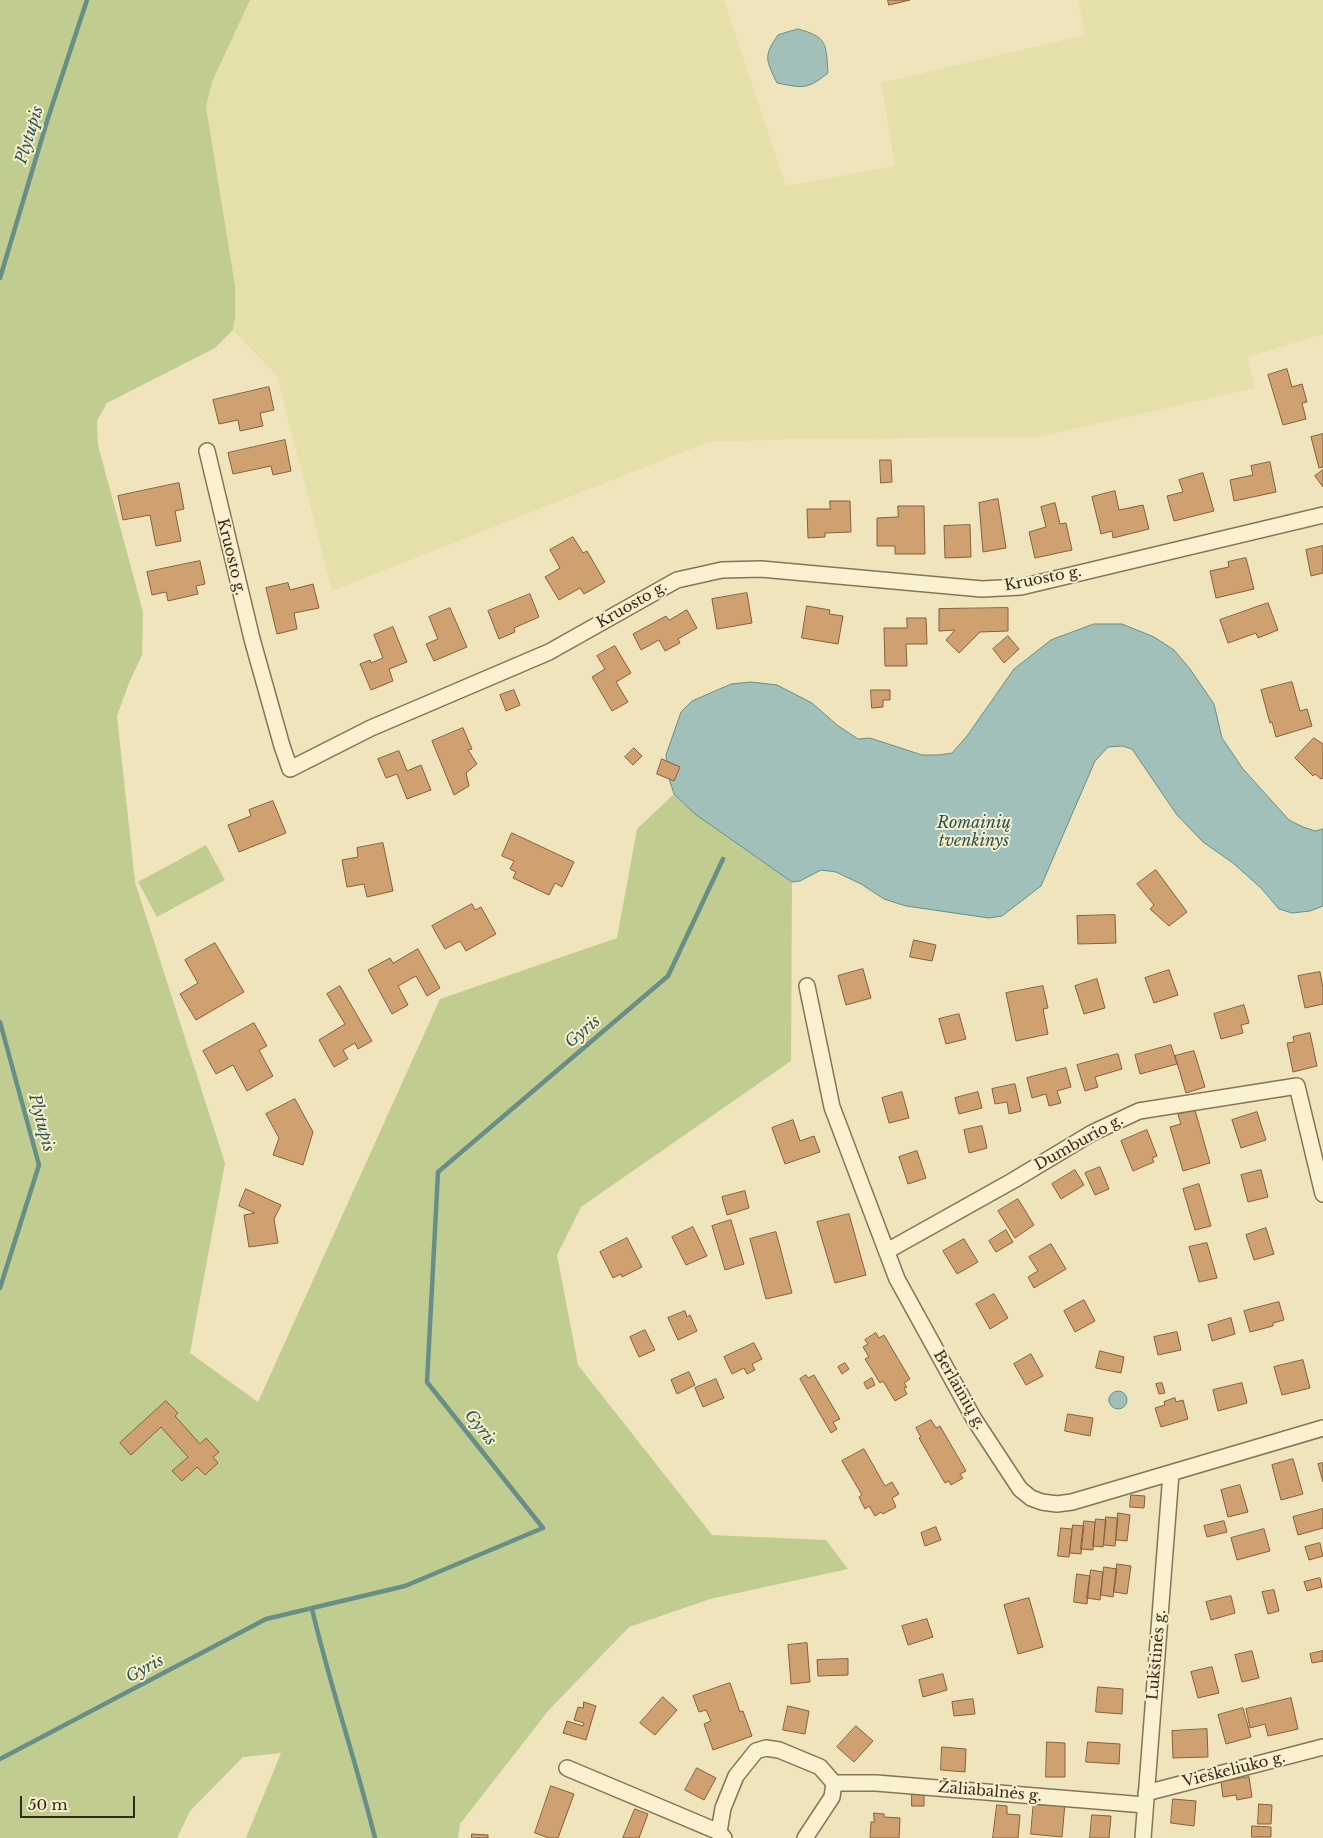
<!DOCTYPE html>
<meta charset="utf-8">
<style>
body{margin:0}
#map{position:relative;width:1323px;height:1838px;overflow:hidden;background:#efe4bc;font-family:"Libre Baskerville",serif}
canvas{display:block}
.scale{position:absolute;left:20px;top:1796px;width:115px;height:22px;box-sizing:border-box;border:2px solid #362a1b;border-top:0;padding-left:6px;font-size:15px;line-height:18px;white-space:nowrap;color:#362a1b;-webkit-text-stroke:4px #f6eecc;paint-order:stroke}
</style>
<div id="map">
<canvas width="1323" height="1838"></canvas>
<div class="scale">50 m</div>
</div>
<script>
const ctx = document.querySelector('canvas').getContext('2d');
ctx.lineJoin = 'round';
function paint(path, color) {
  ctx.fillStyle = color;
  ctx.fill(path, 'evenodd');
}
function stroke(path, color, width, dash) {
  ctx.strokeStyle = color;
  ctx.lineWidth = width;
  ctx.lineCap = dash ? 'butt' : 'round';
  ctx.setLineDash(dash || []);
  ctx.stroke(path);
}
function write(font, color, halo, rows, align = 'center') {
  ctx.font = font + ' "Libre Baskerville",serif';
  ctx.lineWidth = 4;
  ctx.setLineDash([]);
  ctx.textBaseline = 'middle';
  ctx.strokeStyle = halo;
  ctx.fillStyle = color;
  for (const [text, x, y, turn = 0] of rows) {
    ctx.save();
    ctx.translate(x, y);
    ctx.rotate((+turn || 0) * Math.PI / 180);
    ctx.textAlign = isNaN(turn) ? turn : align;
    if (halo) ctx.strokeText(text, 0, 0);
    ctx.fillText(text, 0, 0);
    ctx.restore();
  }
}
paint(new Path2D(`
 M250,0H724L786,186L895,166L881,83L1085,35L1078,0H1323V334L1248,357L1255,388L1038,437L798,439L708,442L332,591L277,376L233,330L235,317L206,107L212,82Z`), '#e5e0aa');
paint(new Path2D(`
 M0,0H250L212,82L206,107L235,286V317L233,330L215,348L107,403L97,421L98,445L143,612L142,655L129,683L117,716L135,882L225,1163L190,1353L258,1402L440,999L617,938L637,829L674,794L695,814L792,882L791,1061L581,1207L557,1255L578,1365L712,1535L826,1540L848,1569L710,1599L629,1627L548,1711L460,1824L458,1838H246L281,1753L243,1757L190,1811L177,1838H0Z
 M206,845L225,880L157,917L138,882Z`), '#c1cd90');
const water = new Path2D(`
 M798,29C828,37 826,44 828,73C807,90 803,88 777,83C766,60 763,56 778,35Z
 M1094,624H1122L1154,637L1174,650L1190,669L1214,704L1222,738L1243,769L1289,820L1303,827L1315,831L1323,829V906L1310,911L1292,913L1279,909L1261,888L1233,863L1203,842L1177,815L1132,749L1122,746L1108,747L1095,761L1041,886L1002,916L989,918L906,906L884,899L861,884L836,872L821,870L800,881L792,882L695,814L674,794L667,772L666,755L681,712L692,701L731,684L751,682L777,685L812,703L837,725L858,739L870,738L922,755H939L952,753L967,736L1014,669L1051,640Z
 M1109 1400a9 9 0 1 1 18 0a9 9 0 1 1-18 0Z`);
paint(water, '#a0c0b9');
stroke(water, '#688e88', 1);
stroke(new Path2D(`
 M0,278L48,118L87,0
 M0,1022L39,1165L0,1288
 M312,1609C330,1686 356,1761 375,1838
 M0,1759L266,1619L405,1586L543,1528L427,1382L438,1172L668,976L723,859`), '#688e88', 4.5);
const building = new Path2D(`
 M888,0H910L889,5Z
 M1287,369L1292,387L1302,384L1307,402L1302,403L1306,419L1283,425L1268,375Z
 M269,387L274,410L260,413L263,426L240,431L238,420L219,424L213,400Z
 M1323,434V467L1319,468L1311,437Z
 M285,440L291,471L273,475L271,466L233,474L228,453Z
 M880,460H891L892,482L881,483Z
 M1270,462L1276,492L1234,501L1230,480L1253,475L1251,466Z
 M1323,470V487L1315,476Z
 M1203,473L1214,511L1174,521L1167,496L1183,492L1179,480Z
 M179,483L184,509L175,511L181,541L156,546L150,515L123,520L118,496Z
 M1115,491L1119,510L1143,505L1149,529L1113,538L1112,531L1101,534L1092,497Z
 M998,499L1006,548L983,552L979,503Z
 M830,501H850L851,532L825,533V537L808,538L807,509H830Z
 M1055,503L1060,524L1066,523L1072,550L1035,558L1029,532L1046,527L1041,507Z
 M898,506H924L925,554H895V546H877V518L898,517Z
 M970,525L971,557L945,558L944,526Z
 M573,537L583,553L587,551L605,582L584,594L580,588L559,600L545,577L560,568L550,550Z
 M1323,546V573L1311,576L1306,550Z
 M1246,558L1254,589L1216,598L1210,571L1229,567L1228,562Z
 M200,561L205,584L196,586L198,594L168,601L166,592L152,595L147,572Z
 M288,583L290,590L313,584L319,608L294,613L297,629L277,634L266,588Z
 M747,593L752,623L717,629L712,599Z
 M530,594L539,617L514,628L515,632L499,639L488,611Z
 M1268,603L1278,630L1258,638L1256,633L1228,643L1220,620Z
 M807,606L830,610L829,614L843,616L838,644L802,638Z
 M450,608L467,647L434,661L426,644L438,639L429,617Z
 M1008,608V631L980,632L959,653L946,640L955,630L939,631V609Z
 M687,610L697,628L678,639L680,643L665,651L659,640L641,650L633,634L666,616L669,620Z
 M907,618H926L927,644H906L907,666H885L884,628H907Z
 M393,627L407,662L389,669L393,681L371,690L360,664L370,660L371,663L383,658L374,635Z
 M1008,636L1019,649L1004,663L993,649Z
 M615,646L631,673L616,682L628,702L612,711L592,677L605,669L597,656Z
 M1292,682L1300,711L1307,709L1312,726L1276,737L1272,722L1270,723L1261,690Z
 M514,690L520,705L506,711L500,695Z
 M871,690H890V700H883V707L872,708Z
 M463,728L472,749L468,750L477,764L466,773L469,786L454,795L432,741Z
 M1314,738L1323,744V778L1321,779L1315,774L1313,776L1295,758Z
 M634,748L642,756L633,765L625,757Z
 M399,751L407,771L421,765L431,790L407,799L397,774L386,778L378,759Z
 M662,759L680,767L674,781L657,774Z
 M273,801L286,833L239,852L228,825L251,816L249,810Z
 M512,833L574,862L562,887L555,883L549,895L513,878L516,872L510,869L514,861L502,856Z
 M383,843L393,891L367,897L364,884L347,887L342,860L358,857L357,848Z
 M1156,870L1187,912L1169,926L1150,909L1154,905L1137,884Z
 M472,904L475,910L481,907L496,934L466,951L460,941L445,949L432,926Z
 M1115,915L1116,943L1078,944L1077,916Z
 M914,940L936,945L932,961L910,957Z
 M215,943L244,992L196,1020L180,994L198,983L185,960Z
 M418,949L440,988L427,996L416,976L398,986L408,1005L392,1014L368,970L390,958L393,963Z
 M863,969L871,998L846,1005L838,976Z
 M1169,970L1178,995L1154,1003L1145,978Z
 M1320,972L1323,988V1004L1305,1008L1298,976Z
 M1097,979L1105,1008L1084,1014L1075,986Z
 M340,986L372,1041L358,1049L355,1043L343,1050L348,1059L334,1067L319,1040L345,1024L327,994Z
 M1043,986L1048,1008L1043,1009L1048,1034L1016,1041L1006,993Z
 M1244,1005L1249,1023L1241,1025L1243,1033L1221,1039L1214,1014Z
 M959,1014L966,1039L946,1044L939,1019Z
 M254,1023L267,1046L259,1050L273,1076L247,1091L233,1065L216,1074L203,1051Z
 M1310,1033L1317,1066L1293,1072L1287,1043L1294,1042L1293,1037Z
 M1171,1045L1177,1064L1140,1074L1135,1055Z
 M1194,1051L1205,1087L1186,1093L1175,1056Z
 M1118,1054L1122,1069L1095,1077L1098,1087L1085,1091L1077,1065Z
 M1066,1068L1071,1087L1057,1091L1061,1103L1049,1106L1046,1094L1032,1098L1027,1078Z
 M1015,1084L1021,1111L1009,1114L1007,1102L995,1104L992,1089Z
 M902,1092L909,1118L889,1123L882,1098Z
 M978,1092L982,1108L959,1114L955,1098Z
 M295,1099L313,1132L303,1165L273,1155L279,1138L266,1114Z
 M1195,1110L1210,1163L1183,1171L1170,1127L1181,1124L1178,1115Z
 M1257,1112L1266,1140L1241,1148L1232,1120Z
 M793,1120L800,1141L814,1136L820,1152L785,1164L772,1128Z
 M982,1126L987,1148L969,1153L964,1130Z
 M1147,1130L1157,1156L1152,1158L1154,1162L1133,1171L1121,1141Z
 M917,1151L926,1178L908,1184L899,1157Z
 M1100,1167L1109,1189L1095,1195L1085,1173Z
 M1075,1170L1084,1185L1061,1199L1052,1184Z
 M1261,1170L1268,1197L1248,1202L1241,1175Z
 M1199,1184L1211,1226L1195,1230L1183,1189Z
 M246,1189L281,1205L274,1219L278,1243L249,1247L244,1215L255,1213L239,1206Z
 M745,1191L749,1208L727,1215L722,1197Z
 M1018,1199L1034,1225L1015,1238L998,1211Z
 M849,1214L866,1275L835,1283L817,1222Z
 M731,1220L744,1264L725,1270L712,1226Z
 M693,1227L707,1256L686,1265L672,1237Z
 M1266,1228L1274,1254L1254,1260L1246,1235Z
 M1006,1230L1013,1242L996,1252L989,1241Z
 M776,1232L792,1293L766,1299L750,1239Z
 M627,1238L642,1267L622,1277L621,1274L613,1278L600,1252Z
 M964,1239L978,1262L957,1274L943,1251Z
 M1207,1243L1217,1278L1199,1282L1189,1247Z
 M1051,1244L1066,1269L1034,1288L1028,1277L1038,1271L1029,1257Z
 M994,1294L1008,1318L990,1329L976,1304Z
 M1084,1300L1095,1321L1075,1332L1064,1311Z
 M1279,1302L1284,1320L1273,1323V1326L1250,1332L1244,1311Z
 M685,1311L687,1317L690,1315L697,1331L678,1340L668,1318Z
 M1231,1318L1235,1334L1212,1341L1208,1325Z
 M645,1330L655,1350L639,1357L630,1337Z
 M1177,1332L1181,1350L1158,1355L1154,1337Z
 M876,1333L879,1338L884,1335L910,1379L904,1383L907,1387L904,1388L907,1394L895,1401L883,1381L880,1383L865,1359L869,1357L863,1347L868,1344L865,1340Z
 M754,1343L762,1359L752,1364L755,1370L747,1374L744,1368L732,1374L724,1357Z
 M1100,1351L1124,1357L1121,1373L1096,1368Z
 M1031,1354L1043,1376L1026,1385L1014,1364Z
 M1303,1360L1310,1388L1282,1395L1274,1367Z
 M845,1363L849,1369L842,1374L838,1367Z
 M689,1372L695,1385L677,1394L671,1380Z
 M806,1375L808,1378L814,1375L840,1419L833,1422L837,1429L831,1433L800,1379Z
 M872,1378L875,1385L867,1389L864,1383Z
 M716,1379L724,1398L703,1407L695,1388Z
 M1162,1383L1165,1393L1159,1394L1156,1384Z
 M1242,1383L1247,1403L1218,1411L1213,1390Z
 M1175,1398L1176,1402L1183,1400L1188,1419L1161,1427L1155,1408L1165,1405L1164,1402Z
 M166,1401L178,1413L175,1416L200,1444L206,1438L219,1452L213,1457L218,1463L205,1475L197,1467L182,1481L172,1471L188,1457L161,1427L131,1455L120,1443Z
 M1068,1414L1093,1418L1090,1436L1065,1431Z
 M931,1420L936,1428L940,1426L966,1471L960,1474L963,1478L951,1485L949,1481L945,1483L919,1438L921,1437L916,1428Z
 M864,1449L885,1486L892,1482L899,1494L892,1498L896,1507L883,1514L881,1512L875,1516L869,1506L865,1509L859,1497L862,1495L842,1461Z
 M1293,1459L1303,1494L1281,1500L1272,1465Z
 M1323,1463V1482L1318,1464Z
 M1240,1485L1248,1512L1228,1517L1221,1490Z
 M1131,1495L1145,1496L1144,1508L1130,1507Z
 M1323,1509V1528L1298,1535L1293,1517Z
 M1118,1513L1130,1515L1127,1541L1116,1540Z
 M1106,1517L1118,1518L1115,1546L1104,1545Z
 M1096,1519L1106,1520L1103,1547L1093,1546Z
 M1084,1521L1095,1522L1093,1550L1081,1549Z
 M1224,1521L1227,1532L1207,1537L1204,1526Z
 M1073,1525L1084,1526L1081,1554L1070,1553Z
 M936,1527L941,1540L925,1546L921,1533Z
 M1061,1528L1072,1529L1069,1557L1058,1556Z
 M1264,1529L1270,1551L1237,1560L1231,1538Z
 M1320,1543L1323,1556L1309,1560L1305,1547Z
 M1117,1564L1131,1566L1127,1594L1114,1592Z
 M1104,1567L1117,1569L1113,1597L1101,1595Z
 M1091,1570L1103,1572L1100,1600L1087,1598Z
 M1077,1574L1090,1576L1087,1604L1074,1602Z
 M1320,1578L1322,1587L1307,1591L1304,1582Z
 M1274,1590L1279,1611L1268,1614L1262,1592Z
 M1231,1596L1235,1613L1211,1620L1206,1602Z
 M1029,1598L1043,1647L1018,1654L1004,1605Z
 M927,1619L933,1637L908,1645L902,1626Z
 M807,1643L810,1682L791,1684L788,1645Z
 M1252,1651L1259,1678L1242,1682L1235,1655Z
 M1323,1651V1661L1312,1663L1310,1654Z
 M848,1659V1675L818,1676L817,1660Z
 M1212,1667L1219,1693L1198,1698L1191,1672Z
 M943,1674L947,1690L923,1697L919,1680Z
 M730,1683L740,1712L743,1711L752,1736L713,1750L704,1724L711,1721L706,1710L699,1712L693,1696Z
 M1098,1687L1123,1689L1122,1714L1096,1712Z
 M663,1697L677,1710L655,1735L640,1723Z
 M1291,1698L1298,1729L1268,1736L1265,1724L1250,1728L1246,1709Z
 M973,1699L975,1714L954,1716L952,1702Z
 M584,1702L596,1706L586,1740L563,1733L567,1721L583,1726L584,1723L574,1720L578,1707L583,1708Z
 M788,1706L809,1711L805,1734L783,1730Z
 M1243,1708L1251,1737L1226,1744L1218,1715Z
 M856,1726L873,1741L854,1762L837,1747Z
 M1207,1729L1208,1757L1173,1758L1172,1731Z
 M1047,1742L1065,1743V1777H1046Z
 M1088,1742L1120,1744L1119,1764L1086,1762Z
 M942,1747L966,1749L965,1772L941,1770Z
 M697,1768L716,1778L704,1800L685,1790Z
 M1249,1777L1252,1797L1237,1800L1236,1795L1223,1797L1221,1782Z
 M551,1786L574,1794L558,1838H549L535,1833Z
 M912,1794L924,1795V1806H912Z
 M1173,1799L1196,1801L1194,1826L1171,1823Z
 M1034,1800L1065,1803L1062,1837L1031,1834Z
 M1259,1804L1272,1805L1271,1824H1258Z
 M997,1805L1007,1806V1814L1020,1815L1018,1838H993Z
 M635,1809L648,1814L639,1838H623Z
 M874,1813L884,1814V1817L900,1818L899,1838H870L871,1822H874Z
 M1092,1815L1111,1816L1109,1838H1090Z
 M1252,1826L1271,1827V1837H1252Z
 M472,1834L488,1835V1838H472Z`);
paint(building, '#cfa070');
stroke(building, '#875f3a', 1);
const street = new Path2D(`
 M207,451L252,639L282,746L290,769L371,728L549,652L677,580L722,570L761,569L982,589L1021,587L1323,515
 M807,986L832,1107L897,1279L974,1419L1020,1489L1031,1498L1042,1502L1057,1504L1072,1502L1323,1428
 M887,1251L1014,1180L1092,1133L1139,1111L1297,1086L1323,1194
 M567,1768L719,1832
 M834,1783H876L1145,1805
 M1146,1793L1323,1747
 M724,1838L719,1832L723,1808L736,1776L756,1751L766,1748L779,1750L820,1767L834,1783L832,1797L805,1838
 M1143,1838L1171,1473`);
stroke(street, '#877455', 18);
stroke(street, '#faf1d0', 15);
write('15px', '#362a1b', '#f6eecc', [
 ["Kruosto g.",231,557,76],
 ["Kruosto g.",1043,579,-11],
 ["Kruosto g.",632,605,-30],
 ["Dumburio g.",1079,1143,-29],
 ["Berlainių g.",959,1390,60],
 ["Lukštinės g.",1157,1655,-85],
 ["Vieškeliuko g.",1234,1770,-14],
 ["Žaliabalnės g.",990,1792,5]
]);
write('italic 16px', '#295657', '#f6eecc', [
 ["Plytupis",30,135,-73],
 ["Romainių",974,823],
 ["tvenkinys",974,841],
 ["Gyris",583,1032,-40],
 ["Plytupis",41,1123,75],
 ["Gyris",480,1428,52],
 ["Gyris",145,1669,-28]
]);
</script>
